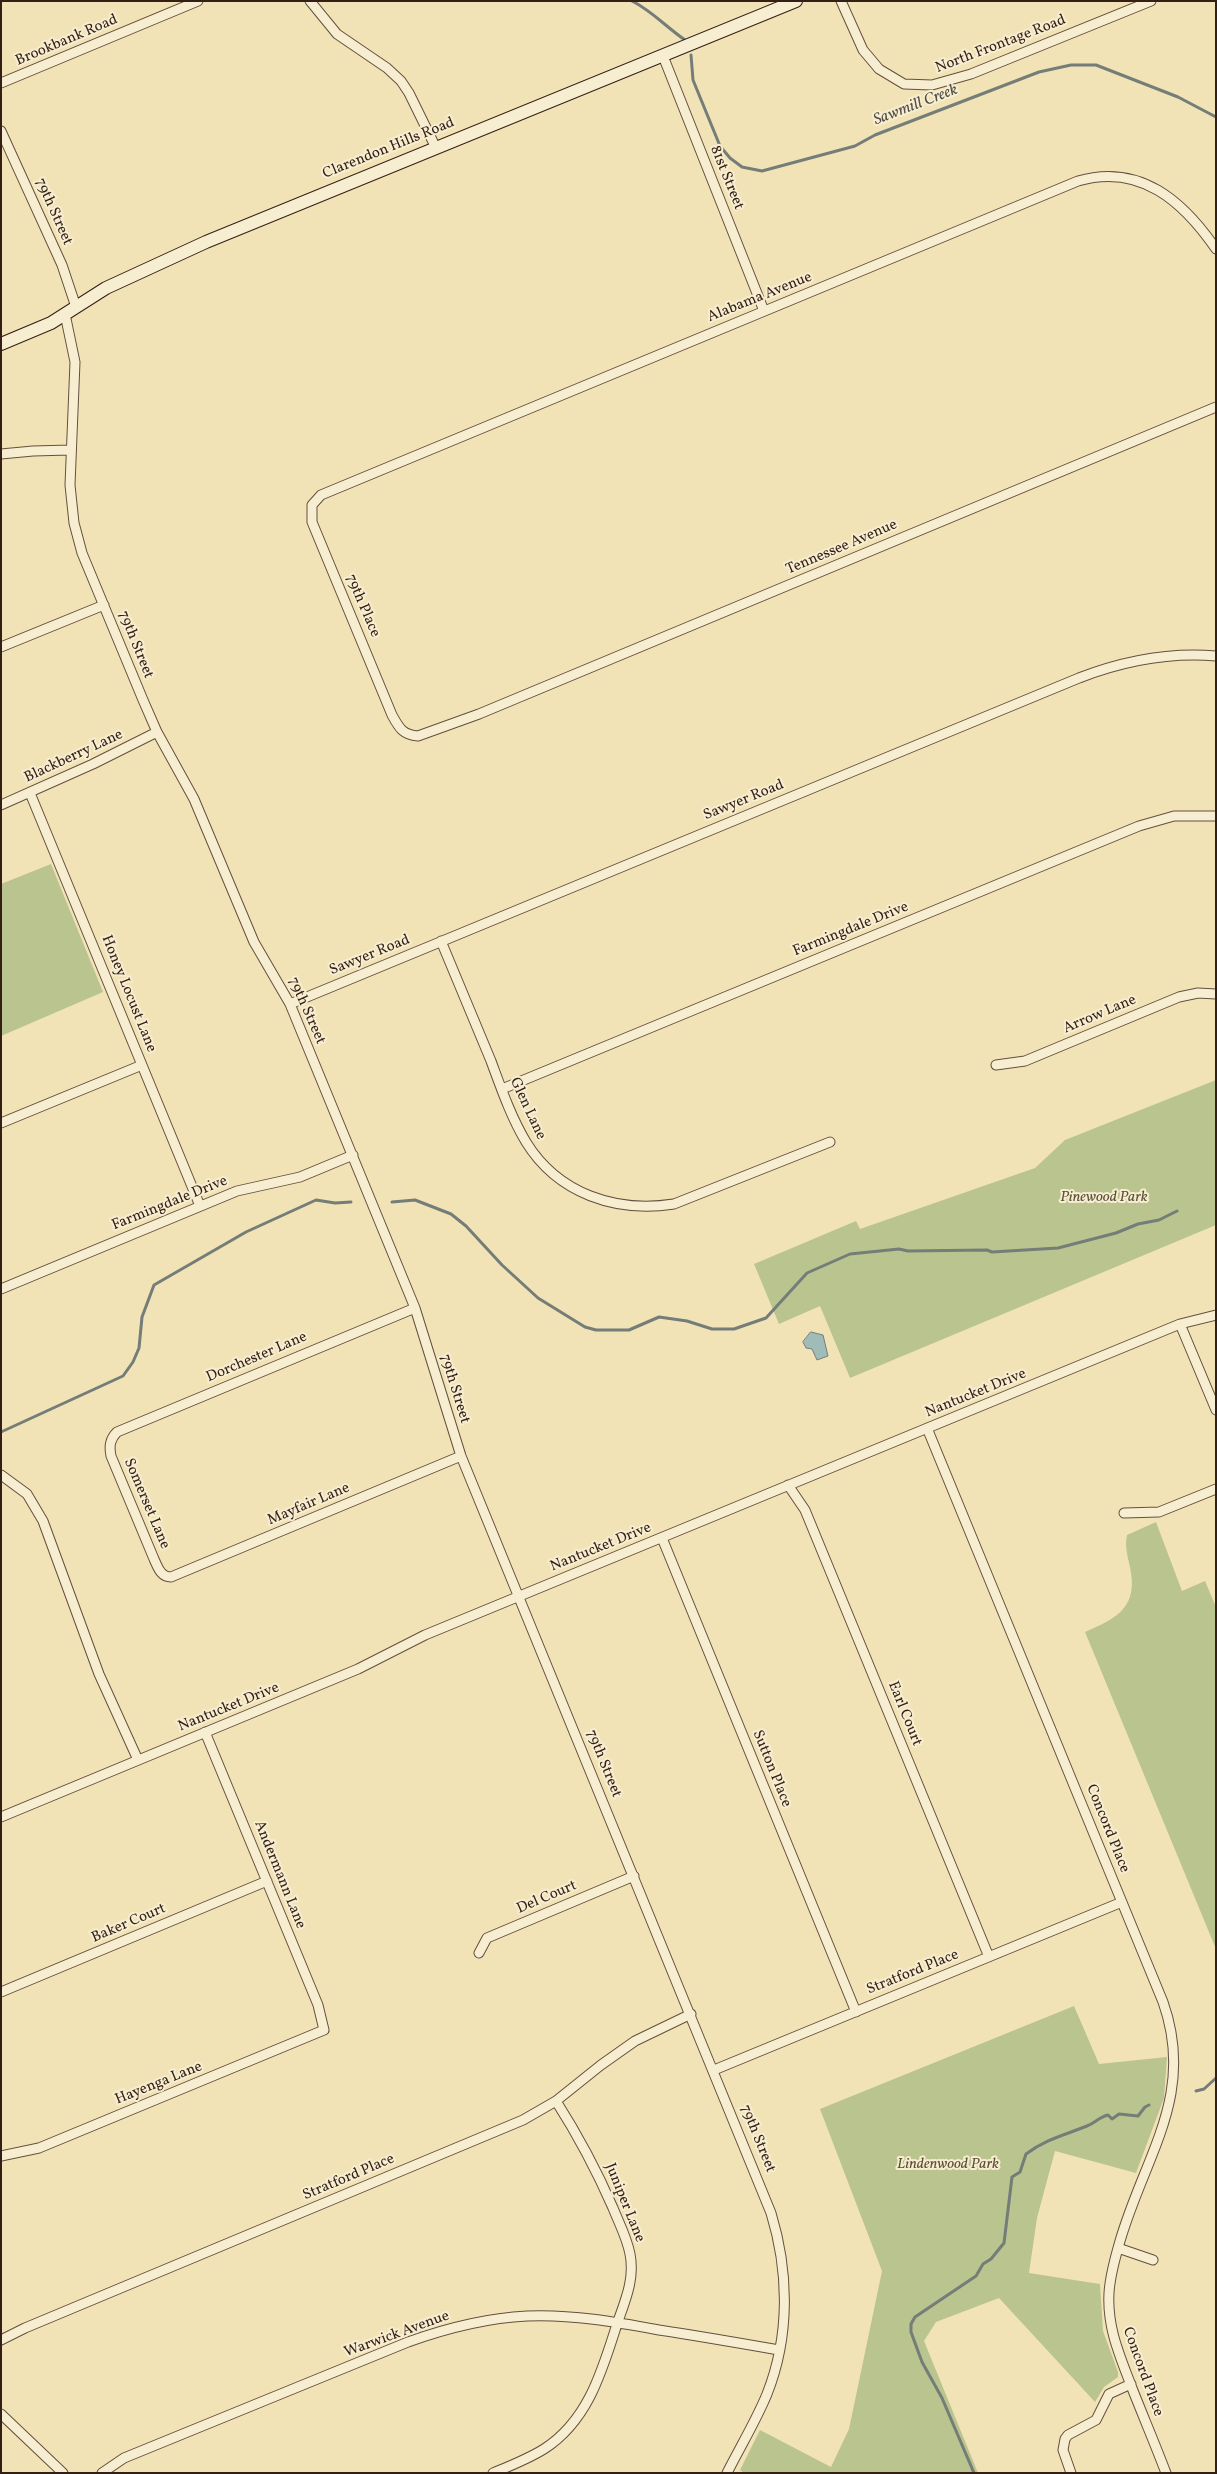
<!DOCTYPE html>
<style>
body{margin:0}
#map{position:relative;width:1217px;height:2474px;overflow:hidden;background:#f2e3b7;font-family:Vollkorn,serif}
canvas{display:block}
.frame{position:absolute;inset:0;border:2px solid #331f15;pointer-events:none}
</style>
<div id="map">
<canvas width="1217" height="2474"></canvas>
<div class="frame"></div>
</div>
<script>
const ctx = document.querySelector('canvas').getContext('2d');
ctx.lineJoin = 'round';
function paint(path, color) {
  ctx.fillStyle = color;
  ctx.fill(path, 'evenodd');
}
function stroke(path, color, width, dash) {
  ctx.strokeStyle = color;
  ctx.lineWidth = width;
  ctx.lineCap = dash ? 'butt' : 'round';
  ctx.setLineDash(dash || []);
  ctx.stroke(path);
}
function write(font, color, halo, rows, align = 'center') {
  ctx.font = font + ' Vollkorn,serif';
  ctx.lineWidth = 4;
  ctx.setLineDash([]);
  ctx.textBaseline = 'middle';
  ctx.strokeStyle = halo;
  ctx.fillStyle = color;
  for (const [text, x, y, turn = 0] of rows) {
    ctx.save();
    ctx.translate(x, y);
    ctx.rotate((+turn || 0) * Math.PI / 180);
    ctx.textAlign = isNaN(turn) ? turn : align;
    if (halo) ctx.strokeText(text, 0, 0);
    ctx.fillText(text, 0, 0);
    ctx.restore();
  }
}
paint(new Path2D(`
 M51,864L103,992L1,1036V884Z
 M1216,1080V1225L850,1378L820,1306L779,1324L754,1264L856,1221L860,1229L1035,1168L1065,1140Z
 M1156,1522L1182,1591L1205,1581L1216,1607V1949L1085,1632C1112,1620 1137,1610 1131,1573C1129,1559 1124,1549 1127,1535Z
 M1074,2006L1099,2064L1167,2057L1164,2098L1136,2173L1055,2151L1037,2218L1029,2273L1100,2284L1103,2331L1118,2372V2377L1104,2387L1095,2402L999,2298L936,2322L924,2341L978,2473H744L740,2470L760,2430L831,2467L849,2429L882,2271L820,2109Z`), '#bac48e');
const water = new Path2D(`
 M811,1332L823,1335L828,1356L817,1360L812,1349L806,1348L803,1342Z`);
paint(water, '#9fbcb8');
stroke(water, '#747d77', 1);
stroke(new Path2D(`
 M632,1C652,11 666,27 685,40
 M691,55L693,80L720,146L730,158L742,167L762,171L855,146L875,135L1039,72L1071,65H1096L1178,97L1216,117
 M392,1202L415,1200L451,1214L466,1226L502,1265L538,1298L585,1327L596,1330H629L659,1317L687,1321L712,1329H734L766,1318L807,1273L850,1254L899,1249L908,1251L987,1250L992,1252L1058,1248L1116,1233L1138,1224L1159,1220L1177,1211
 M1,1432L123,1376L133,1362L139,1348L142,1317L154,1285L246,1232L316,1200L335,1203L351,1202
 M1196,2091L1204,2089L1216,2078
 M974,2473L942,2398L922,2362L911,2332V2324L915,2317L976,2276L983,2264L991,2259L1004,2243L1012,2177L1020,2172L1026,2154C1046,2139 1065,2135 1087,2126C1095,2123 1099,2117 1108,2115L1112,2119L1119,2114L1138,2116L1145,2107L1149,2105`), '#747d77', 3);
const street = new Path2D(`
 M310,1L337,34L387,68L401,81L409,93L436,148
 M841,1L863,50L879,69L904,84L932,85L971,74L1151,1
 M663,56L764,311
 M1,83L198,1
 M1,131L62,265L76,307
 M1216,249C1183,201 1140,163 1078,181L321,495L312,505V522L392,715C399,728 403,735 418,736L479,714L1216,407
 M65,314L75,362L70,485L74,523L82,553L143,700L157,732L194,799L254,942L290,1004L415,1308L461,1456L771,2213C789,2272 790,2336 767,2394C756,2421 740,2447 727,2473
 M1,454L33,451L70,450
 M1,647L104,605
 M30,793L200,1206
 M1,805L93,764L157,732
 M441,941C458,981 474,1021 491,1061C501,1088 511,1117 526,1142C558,1194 616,1213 674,1204L830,1142
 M290,1004L1079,678C1123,661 1169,652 1216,656
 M996,1065L1025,1061L1179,997L1198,993L1216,994
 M502,1089L1139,826L1174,816H1216
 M1,1123L142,1065
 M1,1289L237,1191L300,1177L353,1155
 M415,1308L117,1432C110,1439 109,1446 111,1456L154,1559C158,1568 161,1577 171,1577L461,1456
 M1180,1324L1216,1410
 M927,1428L1163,2002C1196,2095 1145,2155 1120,2241C1115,2258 1110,2276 1109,2293C1107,2328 1120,2356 1132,2388C1143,2416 1155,2444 1166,2473
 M1,1475L27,1494L43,1521L99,1674L138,1760
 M788,1485L805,1510L989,1957
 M1124,1513L1159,1512L1216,1489
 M662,1538L856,2012
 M1,1817L358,1669L425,1635L1180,1324L1216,1315
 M479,1953L487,1938L634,1876
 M1,1992L267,1881
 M714,2070L1122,1902
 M1,2156L39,2148L324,2030L318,2005L205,1732
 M1118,2248L1153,2260
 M1,2340L25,2328L523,2120L556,2101L601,2065L635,2041L691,2014
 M1,2414L63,2473
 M102,2473L124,2458L408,2342C447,2328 486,2318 527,2316C571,2314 616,2322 659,2330C699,2336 739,2343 779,2350
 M493,2473C510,2466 528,2459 544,2449C588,2421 602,2371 617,2324C625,2301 635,2279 630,2254C627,2238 619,2223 613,2208C596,2169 579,2137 556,2101
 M1071,2473L1063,2450L1065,2439L1068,2435L1096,2420L1109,2394L1131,2384`);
const secondary = new Path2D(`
 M1,344L51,323L106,288L206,242L796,1`);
stroke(street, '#63503e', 11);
stroke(secondary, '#331f15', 14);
stroke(street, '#f7edd0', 9);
stroke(secondary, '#f7edd0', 12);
write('15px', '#331f15', '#f7edd0', [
 ["Brookbank Road",67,41,-23],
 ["North Frontage Road",1001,45,-21],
 ["Clarendon Hills Road",389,149,-22],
 ["81st Street",726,178,68],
 ["79th Street",53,212,66],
 ["Alabama Avenue",760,298,-22],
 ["Tennessee Avenue",842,548,-23],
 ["79th Place",362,606,67],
 ["79th Street",135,645,68],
 ["Blackberry Lane",74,757,-25],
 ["Sawyer Road",744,801,-22],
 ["Farmingdale Drive",851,930,-22],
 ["Sawyer Road",370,956,-22],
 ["Honey Locust Lane",128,994,68],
 ["79th Street",306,1011,66],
 ["Arrow Lane",1100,1015,-23],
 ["Glen Lane",527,1109,65],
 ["Farmingdale Drive",170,1204,-22],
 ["Dorchester Lane",257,1358,-23],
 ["79th Street",454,1389,73],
 ["Nantucket Drive",976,1394,-22],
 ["Somerset Lane",146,1504,67],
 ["Mayfair Lane",309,1505,-23],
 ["Nantucket Drive",601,1548,-22],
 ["Nantucket Drive",229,1708,-22],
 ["Earl Court",904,1714,68],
 ["79th Street",603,1764,68],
 ["Sutton Place",771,1769,68],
 ["Concord Place",1107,1829,68],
 ["Andermann Lane",279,1875,68],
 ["Del Court",547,1898,-23],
 ["Baker Court",129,1924,-23],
 ["Stratford Place",913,1973,-22],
 ["Hayenga Lane",159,2084,-22],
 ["79th Street",757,2139,68],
 ["Stratford Place",349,2178,-23],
 ["Juniper Lane",624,2203,68],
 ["Warwick Avenue",397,2335,-20],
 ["Concord Place",1142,2372,70]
]);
write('italic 15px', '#5c5139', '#f7edd0', [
 ["Pinewood Park",1104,1198],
 ["Lindenwood Park",948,2165]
]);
write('italic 16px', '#534e46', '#f7edd0', [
 ["Sawmill Creek",916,106,-21]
]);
</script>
